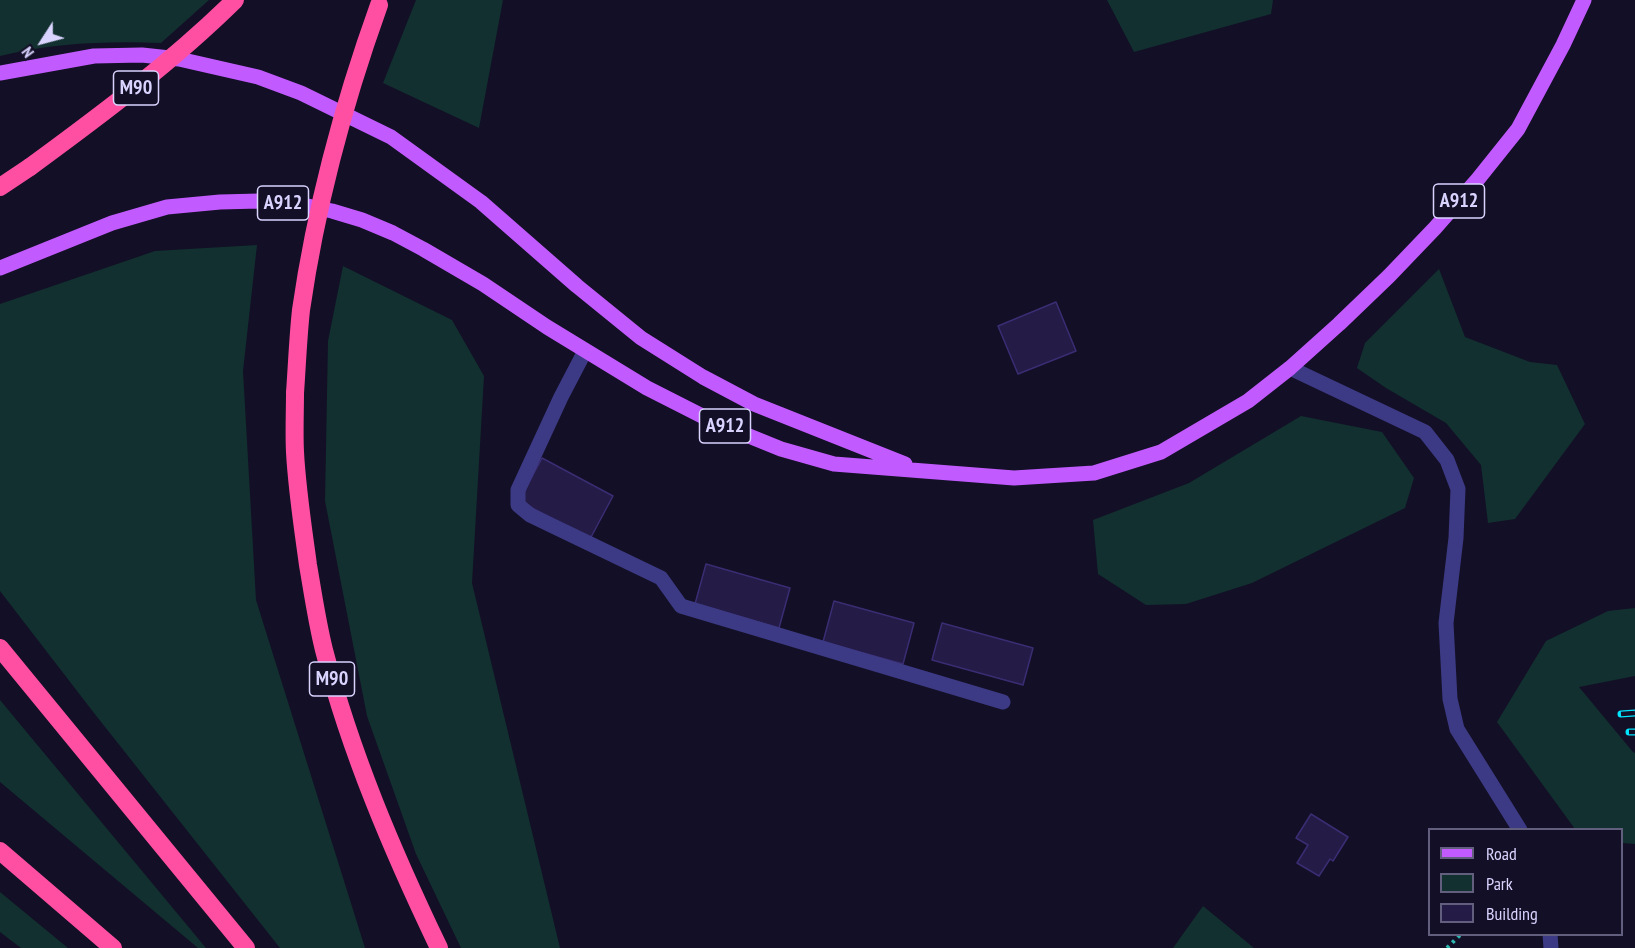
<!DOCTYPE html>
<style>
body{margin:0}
#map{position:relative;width:1635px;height:948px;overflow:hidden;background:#130f26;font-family:"PT Sans Narrow",sans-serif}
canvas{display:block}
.legend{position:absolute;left:1428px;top:828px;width:195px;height:108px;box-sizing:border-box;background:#130f26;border:2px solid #625e7d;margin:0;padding:8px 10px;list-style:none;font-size:18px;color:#d9d4ff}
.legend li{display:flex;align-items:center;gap:12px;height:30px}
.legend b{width:30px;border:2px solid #625e7d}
.north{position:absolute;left:12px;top:12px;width:60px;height:60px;-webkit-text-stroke:4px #130f26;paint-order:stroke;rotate:234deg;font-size:16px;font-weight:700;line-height:24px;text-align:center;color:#d9d4ff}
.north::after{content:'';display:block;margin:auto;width:21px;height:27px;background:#d9d4ff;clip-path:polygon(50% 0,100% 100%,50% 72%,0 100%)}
</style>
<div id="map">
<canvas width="1635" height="948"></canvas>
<ul class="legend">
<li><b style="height:8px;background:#c25bff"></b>Road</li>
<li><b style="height:16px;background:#12302f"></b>Park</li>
<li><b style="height:16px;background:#241b47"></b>Building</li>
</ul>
<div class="north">N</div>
</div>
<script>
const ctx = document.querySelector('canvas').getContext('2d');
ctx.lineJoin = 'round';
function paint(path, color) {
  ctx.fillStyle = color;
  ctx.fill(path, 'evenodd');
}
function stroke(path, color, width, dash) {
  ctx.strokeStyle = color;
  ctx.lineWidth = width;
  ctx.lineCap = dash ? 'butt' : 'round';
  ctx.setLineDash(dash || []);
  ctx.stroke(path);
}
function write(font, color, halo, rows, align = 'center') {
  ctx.font = font + ' "PT Sans Narrow",sans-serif';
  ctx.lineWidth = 6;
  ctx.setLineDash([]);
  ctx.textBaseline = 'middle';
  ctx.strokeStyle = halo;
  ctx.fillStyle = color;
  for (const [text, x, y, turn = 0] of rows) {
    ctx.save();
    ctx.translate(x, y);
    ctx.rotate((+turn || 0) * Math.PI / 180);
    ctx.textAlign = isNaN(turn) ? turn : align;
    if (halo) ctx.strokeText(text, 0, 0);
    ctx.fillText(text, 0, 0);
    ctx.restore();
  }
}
paint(new Path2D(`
 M0,0H209L161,43C107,41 53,43 0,56Z
 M416,0H503L479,128L383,83Z
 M1107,0H1273L1271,14L1134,52Z
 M257,245L243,371L256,600L365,948H280L94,713L0,591V304L155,251Z
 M343,266L452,320L484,376L472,583L560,948H461L416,854L367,716L325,501L328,341Z
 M1439,269L1465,337L1530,362L1557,365L1585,424L1515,519L1488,523L1481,465L1446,423L1386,388L1357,368L1365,343Z
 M1301,416L1382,432L1414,478L1405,508L1252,583L1186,604L1146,605L1098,574L1093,520L1189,483Z
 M1635,608V676L1579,687L1633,752L1635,753V844L1622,843V830L1575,829L1497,722L1546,641L1608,611Z
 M0,700L206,948H198L0,782Z
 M0,892L68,948H21L0,932Z
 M1203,906L1254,948H1173Z`), '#12302f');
const building = new Path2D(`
 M1056,302L1076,351L1018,374L998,326Z
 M542,458L613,496L590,539L519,501Z
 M706,564L790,588L779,628L695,604Z
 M834,601L914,623L903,664L823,642Z
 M942,623L1033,648L1023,685L932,660Z
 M1311,814L1348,837L1333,861L1330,859L1319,876L1297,863L1308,845L1296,838Z`);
paint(building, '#241b47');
stroke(building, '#3b2d73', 1.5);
stroke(new Path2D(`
 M1447,948L1461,934`), '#2fb8b0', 4, [3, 4.5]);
stroke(new Path2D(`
 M585,351L561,397L518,490V505L530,515L661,578L681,606L1003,702
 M1290,368L1425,432L1447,460L1458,489L1456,538L1446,623L1450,699L1457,729L1520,830
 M1550,934L1551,948`), '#3d3a85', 15);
stroke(new Path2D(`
 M0,73L94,56L142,55L179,59L258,77L301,93L391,137L481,202L577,286L641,338L703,377L754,404L905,464
 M0,268L112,223L167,207L220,202L259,201L303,205L332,211L362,220L393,233L423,249L483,284L547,327L647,388L712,421L781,449L834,464L1014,478L1094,473L1161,452L1248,401L1290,368L1339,324L1389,276L1435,228L1478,179L1518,129L1563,45L1584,0`), '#c25bff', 15);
stroke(new Path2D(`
 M0,187L30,167
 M295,393C295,412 294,432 295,452C297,490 303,528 308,565C313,594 317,622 324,650C351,754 393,852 439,948
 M0,648L246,948
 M0,851L113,948`), '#ff4fa3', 18);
const rail = new Path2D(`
 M1621,714L1635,713
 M1629,732H1635`);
stroke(rail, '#00e5ff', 7);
stroke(rail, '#130f26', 4.5, [14]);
stroke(new Path2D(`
 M30,167C101,115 172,62 235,0
 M295,393C297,365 298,338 301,310C316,206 343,105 379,5`), '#ff4fa3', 18);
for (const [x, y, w] of [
 [136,88,45],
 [1459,201,51],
 [283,203,51],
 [725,426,51],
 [332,679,45]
]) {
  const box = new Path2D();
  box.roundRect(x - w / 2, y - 17, w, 34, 4.5);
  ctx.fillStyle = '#130f26';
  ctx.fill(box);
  stroke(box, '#d9d4ff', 1.5);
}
write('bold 20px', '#d9d4ff', null, [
 ["M90",136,88],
 ["A912",1459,201],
 ["A912",283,203],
 ["A912",725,426],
 ["M90",332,679]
]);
</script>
